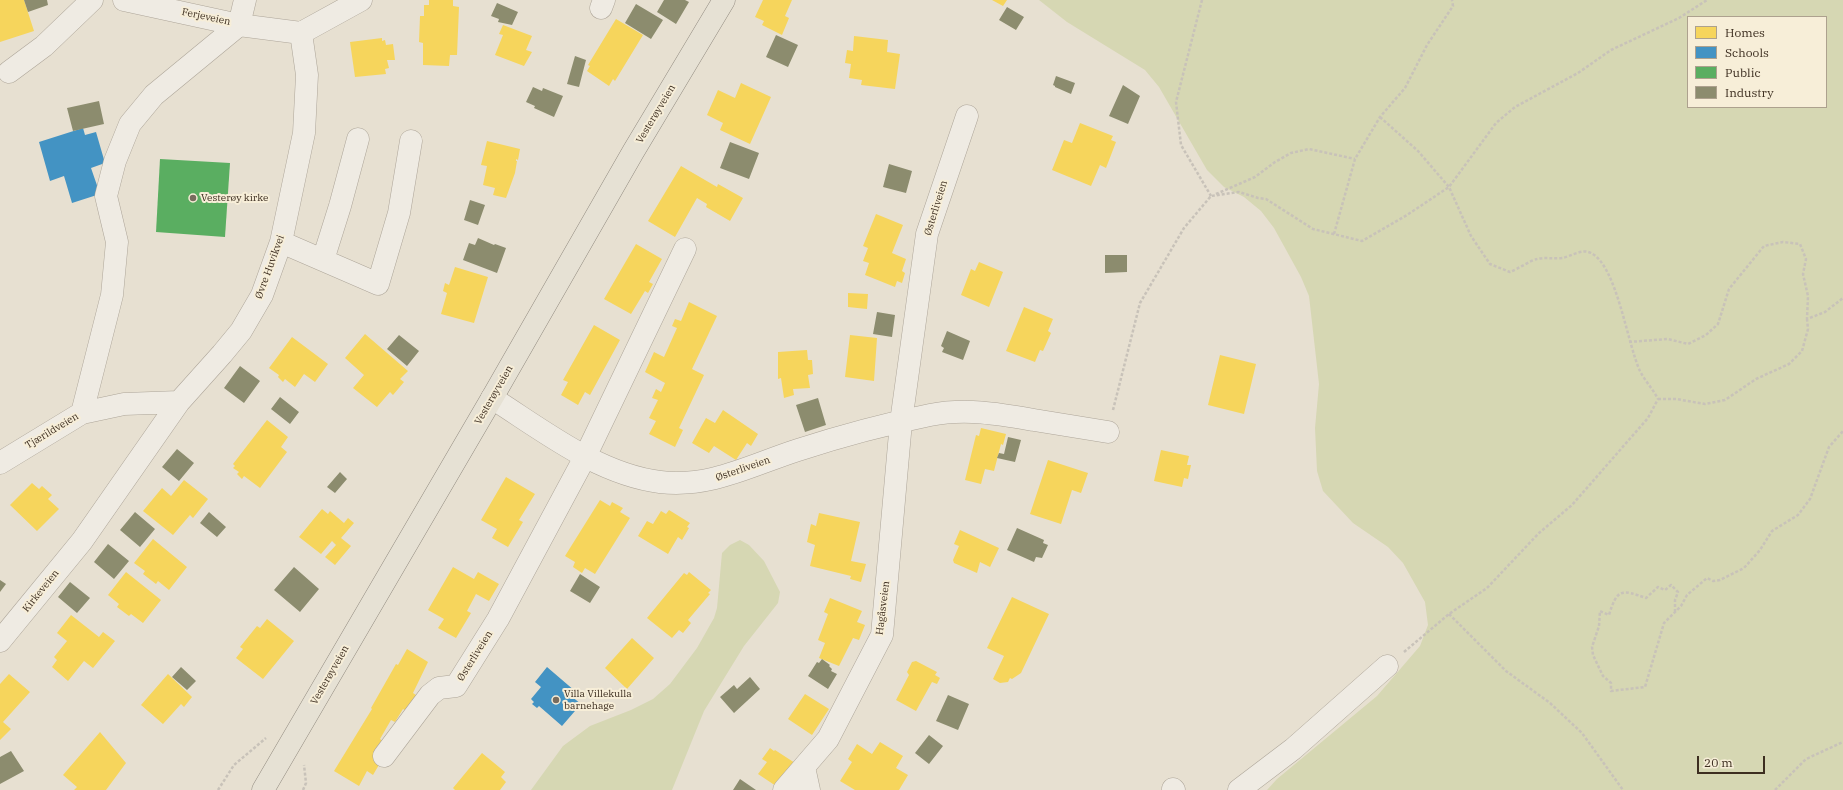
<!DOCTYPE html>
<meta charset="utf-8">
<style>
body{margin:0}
#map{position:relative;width:1843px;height:790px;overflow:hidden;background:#e7e0d1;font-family:"IBM Plex Serif",serif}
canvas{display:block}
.legend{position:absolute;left:1687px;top:16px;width:140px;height:92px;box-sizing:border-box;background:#f7eed8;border:1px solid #ada18e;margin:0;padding:5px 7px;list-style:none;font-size:12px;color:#3d2e20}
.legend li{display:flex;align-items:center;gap:8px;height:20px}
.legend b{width:20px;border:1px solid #ada18e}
.scale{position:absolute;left:1697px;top:756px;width:68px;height:18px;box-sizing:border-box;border:2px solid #3d2e20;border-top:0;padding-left:5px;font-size:12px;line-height:14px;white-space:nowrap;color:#3d2e20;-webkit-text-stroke:3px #f7eed8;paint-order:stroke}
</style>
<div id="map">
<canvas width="1843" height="790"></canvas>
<ul class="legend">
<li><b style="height:11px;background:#f6d55c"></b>Homes</li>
<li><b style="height:11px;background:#4393c3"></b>Schools</li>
<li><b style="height:11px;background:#5aae61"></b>Public</li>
<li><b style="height:11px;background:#8c8c6e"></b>Industry</li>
</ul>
<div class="scale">20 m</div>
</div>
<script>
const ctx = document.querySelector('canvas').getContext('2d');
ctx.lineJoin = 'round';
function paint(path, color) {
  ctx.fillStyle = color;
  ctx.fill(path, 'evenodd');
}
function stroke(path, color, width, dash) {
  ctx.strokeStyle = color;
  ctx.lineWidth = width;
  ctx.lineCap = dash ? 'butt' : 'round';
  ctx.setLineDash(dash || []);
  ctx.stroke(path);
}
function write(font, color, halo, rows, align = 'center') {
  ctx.font = font + ' "IBM Plex Serif",serif';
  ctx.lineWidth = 4;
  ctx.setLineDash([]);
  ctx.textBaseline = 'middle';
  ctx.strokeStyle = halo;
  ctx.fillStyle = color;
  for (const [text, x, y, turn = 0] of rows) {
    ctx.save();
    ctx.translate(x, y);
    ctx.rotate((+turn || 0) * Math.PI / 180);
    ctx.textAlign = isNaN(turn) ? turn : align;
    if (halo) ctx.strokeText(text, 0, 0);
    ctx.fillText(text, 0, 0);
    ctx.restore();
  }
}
paint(new Path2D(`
 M1039,0H1843V790H1267L1277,779L1377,696L1420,646L1428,625L1425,602L1403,563L1388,547L1353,523L1323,491L1317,471L1315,428L1319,384L1309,296L1301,277L1274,228L1261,211L1244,197L1224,187L1207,170L1159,87L1145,70L1067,22ZM1688,17H1826V107H1688Z
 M740,540L749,545L764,561L780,592L778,603L744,646L704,711L672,790H531L563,746L590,726L631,710L653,699L670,684L697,648L714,618L717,608L722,553L730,545Z`), '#d6d7b3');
paint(new Path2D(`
 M0,0H24L34,31L0,42Z
 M429,0H453V6L459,7L457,55H450L449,66L423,65V43L419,42L420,16H424V5H429Z
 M763,0H792L785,16L789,18L782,35L762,25L764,21L755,17Z
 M992,0H1007L1003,6Z
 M616,19L643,35L615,81L613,79L609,86L587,71L590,66L588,65Z
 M503,25L532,36L526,50L532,52L524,66L495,55L503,35L499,34Z
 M854,36L888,40L887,52L900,54L895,89L861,85L862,80L849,78L851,64L845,63L847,50L853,51Z
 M382,38V41L385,40L386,45L393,44L395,60H387L389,68L385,69L386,74L355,77L350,42Z
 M741,83L771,97L750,144L720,130L723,123L707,115L718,90L735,98Z
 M1080,123L1113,136L1111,140L1116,142L1106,168L1100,165L1091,186L1052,170L1064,140L1072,143Z
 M487,141L520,149L518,160L516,159V161H517L515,173L506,198L493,195L495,188L483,185L487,166L481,165Z
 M681,166L717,187L718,184L743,198L730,221L706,207L707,204L697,198L675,237L648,221Z
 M876,214L903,225L892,253L906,259L902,271L905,273L902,283L897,281L895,287L865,275L869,263L863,261L868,248L863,246Z
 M636,244L662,259L649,282L653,284L648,293L645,291L631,314L604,299Z
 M979,262L1003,272L989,307L961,295L971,269L975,271Z
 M455,267L488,277L474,323L441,314L447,293L443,291L445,283L449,285Z
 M848,293L868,294L867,309L848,307Z
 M689,302L717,316L692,369L704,375L679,428L683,430L675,447L649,434L656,421L649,418L658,400L652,398L656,389L661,392L665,383L645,372L654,352L664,357L677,328L672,326L675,319L681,321Z
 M1024,307L1053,319L1048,331L1051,333L1043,351L1040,350L1035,362L1006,351Z
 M594,325L620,340L590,395L585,392L578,405L561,395L568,382L563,380Z
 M365,334L408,371L400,379L404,382L393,395L390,392L377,407L353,388L364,375L345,358Z
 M850,335L877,338L874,381L845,377Z
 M292,337L328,364L315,382L304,374L295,387L285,379L283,382L278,377L279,375L269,368Z
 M807,350L808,360H812L813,374L808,375L810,388L793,389L794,395L784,398L781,378L778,379V352Z
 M1220,355L1256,364L1244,414L1208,405Z
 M723,410L758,434L751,446L747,443L736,460L714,446L709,453L692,443L706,418L715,423Z
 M267,420L288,437L281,447L287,452L260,488L244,476L242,479L237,474L239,472L233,468L235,466L233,464Z
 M981,428L1006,434L1003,445L1001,444L994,471L985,469L981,484L965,480L976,435L979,436Z
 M1161,450L1189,456L1187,465H1191L1188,479L1184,478L1182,487L1154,481Z
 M1048,460L1088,473L1081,493L1072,490L1061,524L1030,514Z
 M506,477L535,494L519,520L523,522L508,547L492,538L497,529L481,520Z
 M184,480L208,499L193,518L190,515L173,535L143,511L162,488L171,496Z
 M32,483L39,489L42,486L52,495L48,499L59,509L37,531L10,505Z
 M600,500L610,506L612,502L623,508L620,512L630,518L595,574L585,568L582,573L573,567L575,562L565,556Z
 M322,509L328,514L330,511L344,523L348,518L354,523L341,538L351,546L335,565L325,557L336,545L332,541L321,554L299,537Z
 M669,510L690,523L687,527L689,528L682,540L678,537L668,554L638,536L647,521L653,524L661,511L666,514Z
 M819,513L860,522L851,561L866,564L861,582L850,579L851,576L810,566L815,545L807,542L811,524L816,526Z
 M960,530L999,548L990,567L980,562L977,573L954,563L953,560L959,546L954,544Z
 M153,539L187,567L169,590L158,581L156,584L143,574L145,571L134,563Z
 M453,567L474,579L478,572L499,584L489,601L476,594L467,611L471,613L456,638L438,628L444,619L428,610Z
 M126,572L161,600L143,623L131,614L129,616L117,607L119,604L108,595Z
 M689,572L711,590L708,593L710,594L688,620L691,623L683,633L679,630L672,638L647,618L684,573L687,575Z
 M1012,597L1049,614L1021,673L1012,679L1010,678L1008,682L1000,683L993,679L1004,656L987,648Z
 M830,598L862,611L857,622L865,625L859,640L853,638L839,666L819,658L825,643L818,640L828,614L824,612Z
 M71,615L99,637L103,632L115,641L93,668L84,661L68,681L52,667L57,660L54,657L67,641L57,633Z
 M267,619L294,641L263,679L236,658L243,649L240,647L257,626L260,628Z
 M632,638L654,658L627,689L605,668Z
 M407,649L428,662L413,693L419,697L410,713L403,709L395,722L391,720L380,739L384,742L383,758L373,775L367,771L359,786L334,771L372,709L371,708L396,664L398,665Z
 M916,661L937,672L935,675L940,678L937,684L932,682L916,711L896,700L909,675L907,672L912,662Z
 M9,674L30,692L3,722L11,729L0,740V684Z
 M168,674L192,697L184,707L181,704L163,724L141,705Z
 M805,694L829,709L812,735L788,719Z
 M100,732L126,763L106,790H74L77,787L63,775Z
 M880,742L903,756L896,768L908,775L899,790H855L840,781L852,762L848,759L857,744L872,754Z
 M770,748L774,751L775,750L795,763L779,788L758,774L767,762L762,759Z
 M482,753L505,772L501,777L506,782L500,790H455L453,788Z`), '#f6d55c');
paint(new Path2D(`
 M83,128L85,135L96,132L105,163L91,168L100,194L72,203L64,176L50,181L39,142Z
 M547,667L575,691L571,696L581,704L562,726L539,706L537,708L532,704L534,702L531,699L541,687L535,682Z`), '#4393c3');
paint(new Path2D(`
 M160,159L230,163L225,237L156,232Z`), '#5aae61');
paint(new Path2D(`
 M24,0H47L48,5L28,12Z
 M664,0H685L689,2L676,24L657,12Z
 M497,3L518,12L512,25L498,22L499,19L491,16Z
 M636,4L663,20L651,39L625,23Z
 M1007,7L1024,17L1016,30L999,20Z
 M776,35L798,45L788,67L766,57Z
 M575,56L586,60L579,87L567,84Z
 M1056,76L1075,83L1071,94L1055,87V86L1053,85Z
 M1123,85L1140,96L1128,124L1109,116Z
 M533,87L542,91L543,88L563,96L554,117L534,108L535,106L526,102Z
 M99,101L104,124L73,131L67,108Z
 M730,142L759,153L749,179L720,168Z
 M889,164L912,171L906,193L883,187Z
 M470,200L485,205L478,225L464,220Z
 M478,238L494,245L495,244L506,248L497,273L463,260L469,243L475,245Z
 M1105,255H1127V272L1105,273Z
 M877,312L895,315L892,337L873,334Z
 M947,331L970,341L963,360L942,352L944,348L941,346Z
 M399,335L419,351L407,366L387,349Z
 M240,366L260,381L244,403L224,388Z
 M280,397L299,412L290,424L271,409Z
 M818,398L826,425L805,432L796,405Z
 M1008,437L1021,440L1015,462L997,458L999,453L1004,454Z
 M177,449L194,463L179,481L162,467Z
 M340,472L347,479L335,493L327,487Z
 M135,512L155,529L140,547L120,530Z
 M209,512L226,527L217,537L200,523Z
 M1017,528L1044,540L1043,543L1048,545L1042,558L1036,557L1034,562L1007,550Z
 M108,544L129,561L114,579L94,562Z
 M294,567L319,589L300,612L274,590Z
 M580,574L600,587L590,603L570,591Z
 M0,580L6,584L0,592Z
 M70,582L90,598L77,613L58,597Z
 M822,659L830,665L829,666L832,669L831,671L837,674L828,689L808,676L817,662L819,663Z
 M181,667L196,681L187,690L172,677Z
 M750,677L760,689L734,713L720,697L734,685L737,689Z
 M948,695L969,704L958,730L936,721Z
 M929,735L943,746L929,764L915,753Z
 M11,751L24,771L0,784V757Z
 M740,779L756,790H733Z`), '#8c8c6e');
const minor = new Path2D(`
 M124,0L239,25L301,33L361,0
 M601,8L604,0
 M239,25L245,0
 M9,72L44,46L92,0
 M281,242L378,284L399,213L411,141
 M323,260L340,206L358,139
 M492,398C544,431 598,474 660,482C711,488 751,465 798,450C841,436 886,424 930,415C966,408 999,414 1034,420C1058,424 1083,428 1108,432
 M82,413L112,295L117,242L106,196L115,161L130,124L154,95L239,25
 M0,463L82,413L124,404L179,402
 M0,641L82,541L179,402L222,354L241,331L262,295L281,242L304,133L307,75L301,33
 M384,756L430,695L439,688L456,686L498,619L585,457L685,249
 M804,767L809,790
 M1173,789L1174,790
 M784,790L828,739L882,635L901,422L927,234L967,116
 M1239,790L1293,749L1387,666`);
const major = new Path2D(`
 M263,790L492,398L633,152L724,0`);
stroke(minor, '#ada599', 23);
stroke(major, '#928b80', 23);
stroke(new Path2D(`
 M1202,0L1176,102L1181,145L1211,196
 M1380,117L1418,151L1449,187L1471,236L1490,264L1510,272C1518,269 1531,260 1537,259C1545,257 1553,259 1562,258C1570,257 1582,248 1591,253C1617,266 1627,343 1640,371C1645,381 1653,389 1658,399
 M1216,194L1255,177L1275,162L1291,153L1309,149L1355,159
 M1334,234L1355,159L1380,117L1405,88L1427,45L1453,6L1452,0
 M1629,342L1668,339L1688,344L1706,335L1718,324L1729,289L1764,246L1783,242L1800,244L1806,259L1803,274L1808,296L1807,319L1825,312L1843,298
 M1658,399H1676L1705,404L1725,400L1756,379L1789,364L1802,351L1808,329L1807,319
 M1113,410L1140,303L1184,228L1211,196L1239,192L1258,198L1266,199L1313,229L1362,241L1407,215L1449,187L1496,123L1515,107L1578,73L1611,50L1679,18L1707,0
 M1675,612V600L1678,592L1671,585L1665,590L1658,587L1646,598C1621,589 1617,589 1609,615L1600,611L1599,626L1592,647L1593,655L1603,676L1611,683V691L1645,687L1664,623L1681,606L1687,595L1707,578L1713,581L1720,580L1744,568L1760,550L1772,531L1798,515L1810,499L1829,447L1843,431
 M1449,614L1506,671L1550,703L1582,733L1623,790
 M1404,652L1449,614L1487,588L1539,533L1572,505L1648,418L1658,399
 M218,790L234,765L266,738
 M303,790L306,783L304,765
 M1775,790L1806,759L1843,742`), '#c8c2b9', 2.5, [3, 2]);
stroke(minor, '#efebe3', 22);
stroke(major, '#e6e1d4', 22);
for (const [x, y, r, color] of [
 [193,198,4,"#786c5e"],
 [556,700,4,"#786c5e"]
]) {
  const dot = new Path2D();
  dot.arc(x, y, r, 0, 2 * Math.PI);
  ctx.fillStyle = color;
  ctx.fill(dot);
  stroke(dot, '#f7eed8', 1.5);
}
write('10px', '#3d2e20', '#f7eed8', [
 ["Ferjeveien",206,17,12],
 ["Vesterøyveien",656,114,-59],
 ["Østerliveien",936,208,-73],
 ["Øvre Huvikvei",270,267,-70],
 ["Vesterøyveien",494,395,-60],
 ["Tjærildveien",52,431,-31],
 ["Østerliveien",743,469,-19],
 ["Kirkeveien",41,591,-51],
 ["Hagåsveien",883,608,-83],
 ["Østerliveien",475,656,-58],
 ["Vesterøyveien",330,675,-60]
]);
write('10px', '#3d2e20', '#f7eed8', [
 ["Vesterøy kirke",201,198],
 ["Villa Villekulla",564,694],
 ["barnehage",564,706]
], 'left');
</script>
